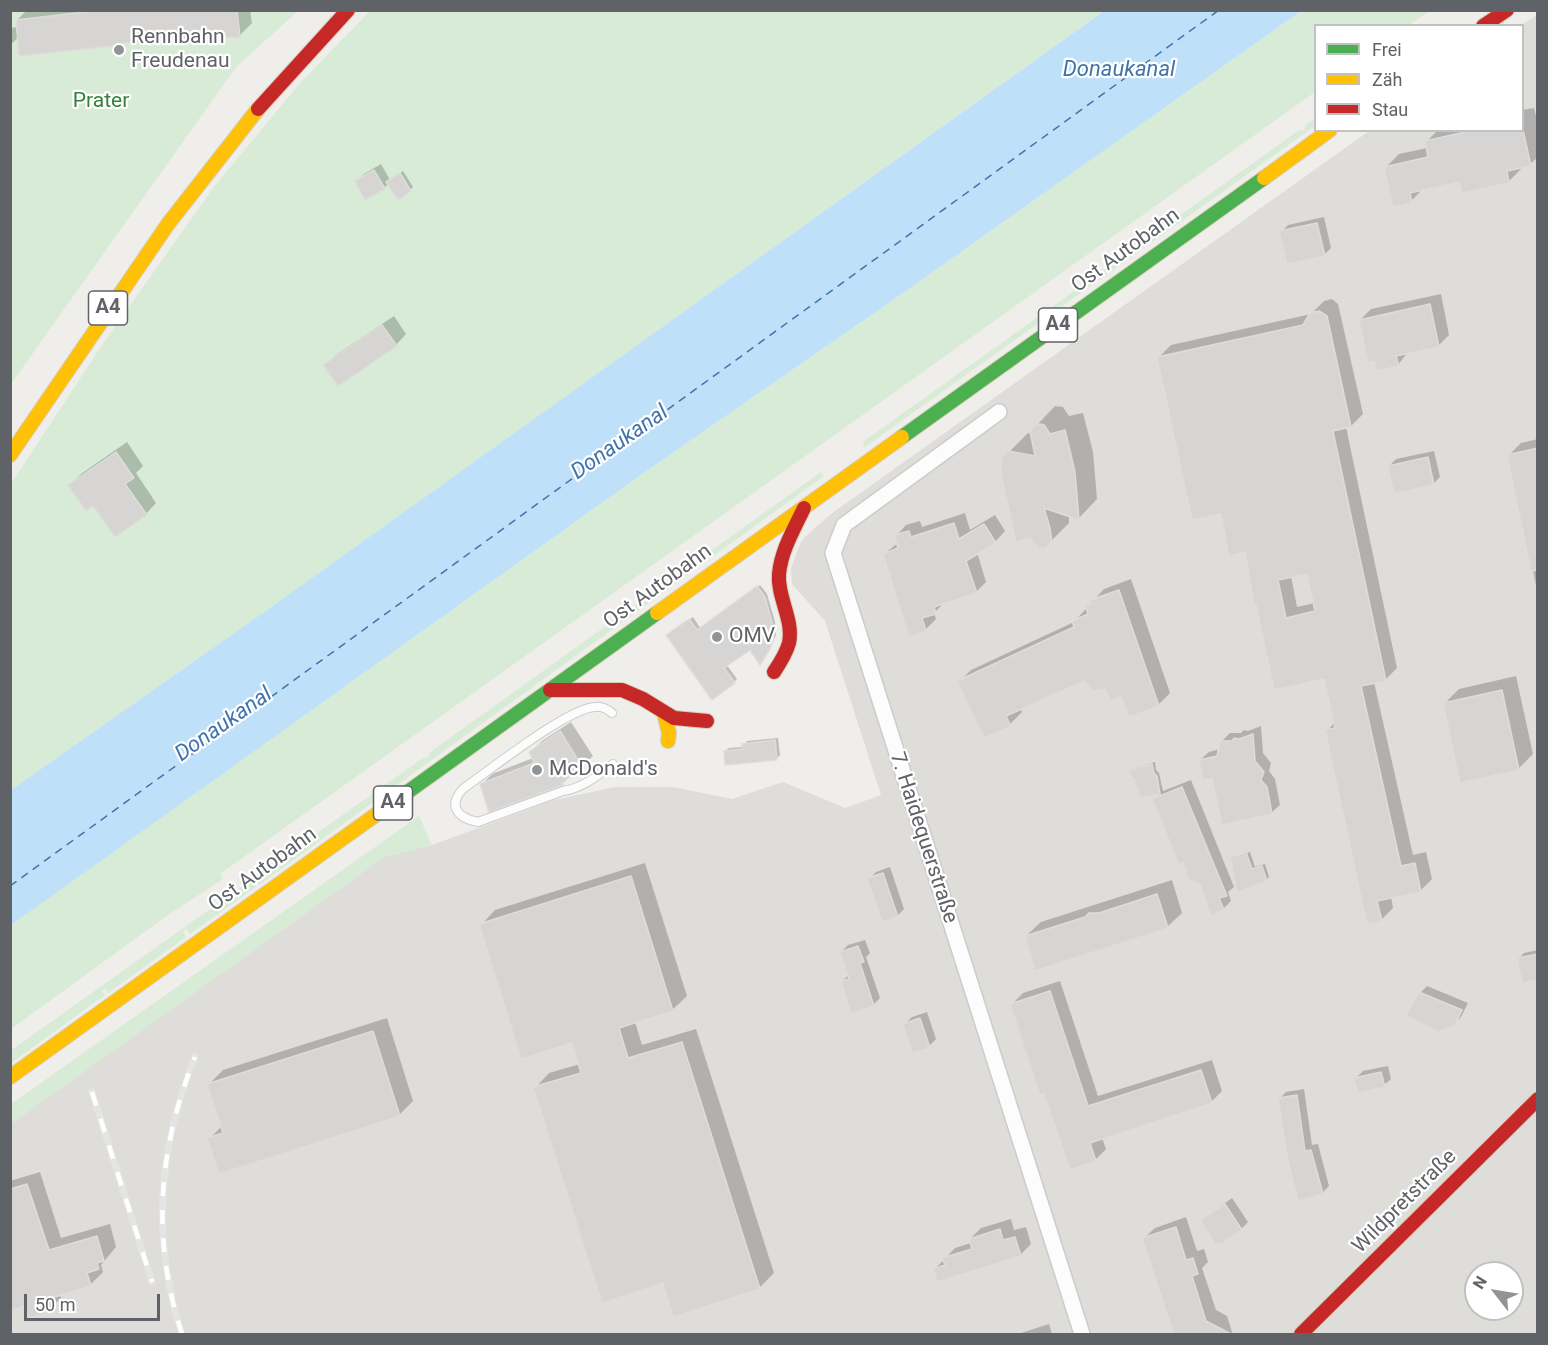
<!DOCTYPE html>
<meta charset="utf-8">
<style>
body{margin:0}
#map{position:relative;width:1548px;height:1345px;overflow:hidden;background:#efeeea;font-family:Roboto,sans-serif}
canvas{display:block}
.frame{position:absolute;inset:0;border:12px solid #5f6368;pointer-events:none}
.legend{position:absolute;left:1314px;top:24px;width:210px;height:108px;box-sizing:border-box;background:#fff;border:2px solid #bfc1c3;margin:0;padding:8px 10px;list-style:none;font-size:18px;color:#5f6368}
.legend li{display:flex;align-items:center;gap:12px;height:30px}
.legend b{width:30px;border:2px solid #bfc1c3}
.north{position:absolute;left:1464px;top:1261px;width:60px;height:60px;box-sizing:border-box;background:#fff;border:2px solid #bfc1c3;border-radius:50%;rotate:301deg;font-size:16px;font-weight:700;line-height:24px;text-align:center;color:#5f6368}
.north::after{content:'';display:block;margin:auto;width:21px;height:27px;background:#919496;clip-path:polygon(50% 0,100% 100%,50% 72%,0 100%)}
.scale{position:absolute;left:24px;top:1294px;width:136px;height:27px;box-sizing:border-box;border:3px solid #5f6368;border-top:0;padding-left:8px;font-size:18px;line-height:21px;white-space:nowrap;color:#5f6368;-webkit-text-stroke:4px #fff;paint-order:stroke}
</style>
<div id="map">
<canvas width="1548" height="1345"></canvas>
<div class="frame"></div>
<ul class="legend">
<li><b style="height:8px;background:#4caf50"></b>Frei</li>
<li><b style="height:8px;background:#ffc107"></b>Zäh</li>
<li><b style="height:8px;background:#c62828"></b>Stau</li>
</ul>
<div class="north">N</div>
<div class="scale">50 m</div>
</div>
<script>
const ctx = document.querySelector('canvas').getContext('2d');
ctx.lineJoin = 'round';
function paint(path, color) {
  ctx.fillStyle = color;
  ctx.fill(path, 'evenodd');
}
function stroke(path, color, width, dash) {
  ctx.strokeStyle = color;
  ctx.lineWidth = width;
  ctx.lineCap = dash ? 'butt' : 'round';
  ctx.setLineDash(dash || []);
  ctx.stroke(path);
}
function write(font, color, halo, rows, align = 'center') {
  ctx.font = font + ' Roboto,sans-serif';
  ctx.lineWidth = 4.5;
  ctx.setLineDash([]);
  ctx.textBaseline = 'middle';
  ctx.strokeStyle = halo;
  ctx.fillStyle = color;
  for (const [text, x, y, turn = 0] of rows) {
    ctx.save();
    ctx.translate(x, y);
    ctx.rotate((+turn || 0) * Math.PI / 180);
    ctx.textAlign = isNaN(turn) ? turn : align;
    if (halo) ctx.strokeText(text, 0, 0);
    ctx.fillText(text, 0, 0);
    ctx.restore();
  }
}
paint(new Path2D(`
 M1537,15V1334H11L10,1124L384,857L432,845L554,800L615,787H673L732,799L783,782L845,808L881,795L825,621L792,584L791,568L801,542L806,536L831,514L1369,131L1522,130L1521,25ZM1476,1273H1512V1309H1476Z`), '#dfddda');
paint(new Path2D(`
 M10,11H298L236,67L11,384Z
 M370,11H1104L267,610L11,790V484L102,345L213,188L301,82Z
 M1301,11H1430L1409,25L1316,26L1315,92L220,874L223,879L168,915L11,1029L10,925L645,472L903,293Z
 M1315,118V126L865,447H863L864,441L1084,284H1089L1095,276L1298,131L1304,130L1307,124Z
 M821,472L824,476L259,885L255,880L253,882L256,887L190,934L186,929L183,932L186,937L108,993L104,988L102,991L105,995L11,1063L10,1051L423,758H427L430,752Z
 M419,816L432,845L384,857L11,1124V1104Z`), '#d8ebd6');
paint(new Path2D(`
 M1104,11H1301L903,293L645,472L11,925V790L267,610Z`), '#bfe0f9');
paint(new Path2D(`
 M27,10H250L252,23L240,35L19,37L10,45V28L18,27L17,20Z
 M1534,108L1538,124V157L1530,164L1522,168L1509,181L1460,180L1424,188L1411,201L1385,168L1399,154L1427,148L1426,142L1438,130H1522V110Z
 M381,164L390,180L403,171L413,187L410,190L389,183L384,188L357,181L364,174Z
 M1324,217L1331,248L1324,255L1281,232L1288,225Z
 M1441,294L1449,335L1438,346L1408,352L1398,365L1360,320L1371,309Z
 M1332,299L1338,304L1363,414L1351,426L1346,427L1397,668L1385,680L1374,682L1413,855L1426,852L1432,879L1420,891L1391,897L1393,908L1381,920L1327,731L1335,722L1325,677L1275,688L1246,550L1222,512L1159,357L1171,345L1311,314L1324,301ZM1308,573L1315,603L1297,607L1291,576Z
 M394,316L406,334L396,345L325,365L336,355Z
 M1055,406L1063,407L1069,416L1083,413L1093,452L1097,499L1079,518L1069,515V523L1050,542L1009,452L1028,433L1032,434L1036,426Z
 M1538,439V595L1509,455L1521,443Z
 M127,442L143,466L136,473L156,503L146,514L94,504L70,485L81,474Z
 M1434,451L1440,477L1433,484L1389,466L1396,459Z
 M965,513L970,530L995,515L1005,531L995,542L977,552L986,582L976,592L945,602L934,613L936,619L925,630L884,554L898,543L896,536L906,525L920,521L922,527Z
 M1131,579L1170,693L1158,705L1122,695L1084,679L1020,708L1022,712L1010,724L959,682L971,670L1074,622L1104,589Z
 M760,585L767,594L775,622L776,635L763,660L750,648L726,664L737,679L734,682L671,633L693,617L701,629Z
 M1516,676L1533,754L1518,769L1444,704L1459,689Z
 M571,722L593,756L562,784L481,785L492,774L533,758L531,752L542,741Z
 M1261,726L1263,753L1271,763L1269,771L1275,779L1280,805L1271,813L1213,776L1200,760L1209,752L1220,749L1221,742L1230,733H1241L1244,730L1248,731Z
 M778,738L780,755L777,758L725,751L729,748L744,747L747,741Z
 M1155,762L1156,770L1159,773L1163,791L1191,780L1234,887L1228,892L1231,901L1223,909L1184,861L1154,800L1161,793L1140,797L1141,790L1136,779L1129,771L1132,769Z
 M1250,852L1255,867L1265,864L1269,877L1266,880L1233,858Z
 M645,863L687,996L672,1010L635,1022L642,1045L696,1029L774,1273L760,1287L674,1315L664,1282L535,1088L549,1073L580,1064L573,1041L481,925L495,910Z
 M890,867L904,909L897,916L869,879L876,872Z
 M1172,880L1182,913L1167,927L1026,936L1041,922Z
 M865,940L870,953L866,957L880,998L873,1005L842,981L849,975L841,952L848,945Z
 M1538,950V978L1519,958L1524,953Z
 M1060,981L1098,1096L1212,1060L1222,1091L1211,1102L1102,1138L1106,1149L1095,1160L1012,1004L1023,993Z
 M1427,986L1468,1003L1461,1017L1454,1024L1420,993Z
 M927,1012L936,1039L929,1046L905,1024L912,1017Z
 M387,1018L413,1101L399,1115L209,1139L222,1126L209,1084L223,1070Z
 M1388,1066L1391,1079L1384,1085L1356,1078L1363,1071Z
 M1304,1089L1312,1145L1318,1144L1329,1186L1322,1193L1279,1099L1286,1092Z
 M40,1172L61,1238L110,1224L116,1247L101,1265L103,1272L90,1285L60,1294L61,1298L48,1310L25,1304L10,1309V1181Z
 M1232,1198L1248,1222L1241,1229L1202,1220Z
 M1186,1217L1197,1251L1204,1249L1208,1262L1202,1268L1216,1310L1227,1316L1232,1332L1230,1334H1173L1174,1331L1144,1238L1155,1228Z
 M1011,1219L1014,1230L1026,1227L1031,1244L1020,1255L935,1269L955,1248L971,1243L970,1239L981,1228Z
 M1049,1324L1052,1334H1018Z`), '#0003');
stroke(new Path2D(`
 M10,886L1219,10`), '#4174aa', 1.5, [8, 6]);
const building = new Path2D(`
 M101,10H237L240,37L123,43V45L19,56L16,20Z
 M1474,130H1523L1531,166L1507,171L1509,183L1462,193L1459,182L1410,193L1412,203L1393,207L1384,167L1428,157L1425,141Z
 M374,170L385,189L365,200L355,181Z
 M400,173L411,191L398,200L386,182Z
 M1317,223L1325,256L1287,264L1279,231Z
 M1430,304L1439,347L1396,356L1399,366L1376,371L1374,361L1368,363L1359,320Z
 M1319,311L1327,316L1351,427L1333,431L1386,681L1361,686L1401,866L1415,863L1421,892L1377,901L1382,921L1367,924L1325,730L1335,728L1324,679L1274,690L1256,605H1254L1245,552L1229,556L1221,514L1192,520L1157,357L1303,325L1310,313ZM1307,574L1315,611L1286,618L1278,580Z
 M382,325L397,346L338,386L323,365Z
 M1040,424L1044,425L1050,434L1065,430L1075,472L1079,520L1044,508L1050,528L1052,542L1044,549L1039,548L1030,538L1016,542L1001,474V458L1008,451L1035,456L1030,431L1035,425Z
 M1538,448V570L1531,571L1507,455Z
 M116,452L134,478L125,484L147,515L115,537L93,506L86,511L68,485Z
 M1428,457L1434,485L1394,494L1388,466Z
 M954,523L959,539L984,524L996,543L966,561L977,593L934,607L936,614L922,618L926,631L909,637L883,554L898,548L894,535L909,531L911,537Z
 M757,586L765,597L773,626V640L770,649L760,665L750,650L724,668L735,683L712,700L666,635L689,619L697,630Z
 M1119,590L1159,706L1129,717L1121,697L1110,701L1105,689L1093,691L1084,681L1006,716L1011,726L984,738L957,681L1074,627L1072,621L1088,614L1085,605L1091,604L1090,600Z
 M1502,690L1519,770L1460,783L1443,703Z
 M560,731L583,768L562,782L563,785L489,812L480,784L534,763L529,752Z
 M1253,734L1255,761L1264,772L1261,780L1267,787L1272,814L1222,825L1212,778L1203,780L1199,760L1217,756L1220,741H1232L1234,738L1239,739Z
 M775,740L777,760L725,765L724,751L743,749L742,744Z
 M1152,764L1154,773L1157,776L1160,794L1139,798V791L1134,785L1135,780L1127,771Z
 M1182,787L1227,896L1219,898L1224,910L1211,916L1200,884L1189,881L1183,863L1179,865L1152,799Z
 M1246,852L1252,869L1262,866L1267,881L1237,892L1230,857Z
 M883,873L898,917L882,922L867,878Z
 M631,876L673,1011L619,1028L628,1058L682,1042L760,1289L673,1317L663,1283L602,1303L533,1087L581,1073L572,1043L521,1059L479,924Z
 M1157,894L1168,928L1035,971L1025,936L1085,917L1089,913H1099Z
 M858,946L864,962L860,963L874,1006L851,1014L841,981L849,979L840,952Z
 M1538,954V980L1522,983L1517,958Z
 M1050,991L1088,1106L1201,1070L1212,1103L1090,1143L1096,1161L1070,1170L1044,1094L1040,1095L1010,1004Z
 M1419,992L1462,1010L1455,1025L1438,1032L1406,1016Z
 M920,1018L930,1048L912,1053L903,1024Z
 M373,1031L400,1116L219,1174L207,1138L223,1133L207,1084Z
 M1381,1072L1385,1087L1358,1093L1354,1078Z
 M1297,1095L1305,1151L1311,1150L1323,1194L1298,1201L1287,1156L1278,1098Z
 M27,1184L49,1250L97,1236L104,1261L97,1263L99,1269L87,1273L91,1286L45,1300L49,1312L28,1318L24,1306L10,1311V1189Z
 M1225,1204L1242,1230L1221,1244H1215L1200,1220Z
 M1176,1227L1186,1260L1193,1258L1198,1274L1192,1276L1206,1321L1233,1335H1174L1142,1238Z
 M1000,1229L1003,1240L1015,1237L1021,1256L937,1282L933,1269L945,1265L942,1258L972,1249L969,1239Z`);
paint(building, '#d6d5d3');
stroke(building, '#deddd9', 1.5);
const lane = new Path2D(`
 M612,713C607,709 602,706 595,707C568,708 490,770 464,788C447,805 457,818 478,822L563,791C583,788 597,776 613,764`);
const street = new Path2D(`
 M999,412L844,525L833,553L1082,1334`);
const fast = new Path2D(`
 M902,437L1264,178
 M402,796L657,613`);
const slow = new Path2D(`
 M1264,178L1330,130
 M10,455L168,224L258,109
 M657,613L902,437
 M664,713L669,733L668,741
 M10,1077L402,796`);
const jam = new Path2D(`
 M1483,26L1507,10
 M258,109L348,10
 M774,672C780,663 786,654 789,643C794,620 777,597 779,574C781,551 794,529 804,508
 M550,690H622L643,699L674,718L707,721
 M1301,1334L1538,1099`);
stroke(lane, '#cbcccc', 10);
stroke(street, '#cbcccc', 18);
stroke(fast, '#d7ceb8', 16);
stroke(slow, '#d7ceb8', 16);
stroke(jam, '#d7ceb8', 16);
stroke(lane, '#fdfcfc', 8);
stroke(street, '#fdfcfc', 15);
stroke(fast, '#4caf50', 14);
stroke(slow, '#ffc107', 14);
stroke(jam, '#c62828', 14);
const rail = new Path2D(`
 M92,1092L152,1282
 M182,1334C151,1239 158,1149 195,1057`);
stroke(rail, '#e4e4e4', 7);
stroke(rail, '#fff', 4.5, [14]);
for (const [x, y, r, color] of [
 [119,50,6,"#919496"],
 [717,637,6,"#919496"],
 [537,770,6,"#919496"]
]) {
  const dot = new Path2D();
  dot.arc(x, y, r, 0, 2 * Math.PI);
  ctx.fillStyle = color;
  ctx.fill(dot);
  stroke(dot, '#fff', 2);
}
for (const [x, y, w] of [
 [108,308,39],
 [1058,325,39],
 [393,803,39]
]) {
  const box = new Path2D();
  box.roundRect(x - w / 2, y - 17, w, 34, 4.5);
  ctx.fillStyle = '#fff';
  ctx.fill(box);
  stroke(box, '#5f6368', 1.5);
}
write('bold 20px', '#5f6368', null, [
 ["A4",108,308],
 ["A4",1058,325],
 ["A4",393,803]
]);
write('21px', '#5f6368', '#fff', [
 ["Rennbahn",131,38],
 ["Freudenau",131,62],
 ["OMV",729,637],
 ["McDonald's",549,770]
], 'left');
write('21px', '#348238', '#fff', [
 ["Prater",101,102]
]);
write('21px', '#5f6368', '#fff', [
 ["Ost Autobahn",1126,251,-36],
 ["Ost Autobahn",658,587,-36],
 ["7. Haidequerstraße",923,838,72],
 ["Ost Autobahn",263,870,-36],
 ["Wildpretstraße",1405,1202,-45]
]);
write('italic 22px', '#4174aa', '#fff', [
 ["Donaukanal",1119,70],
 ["Donaukanal",620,443,-35],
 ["Donaukanal",224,725,-35]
]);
</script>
